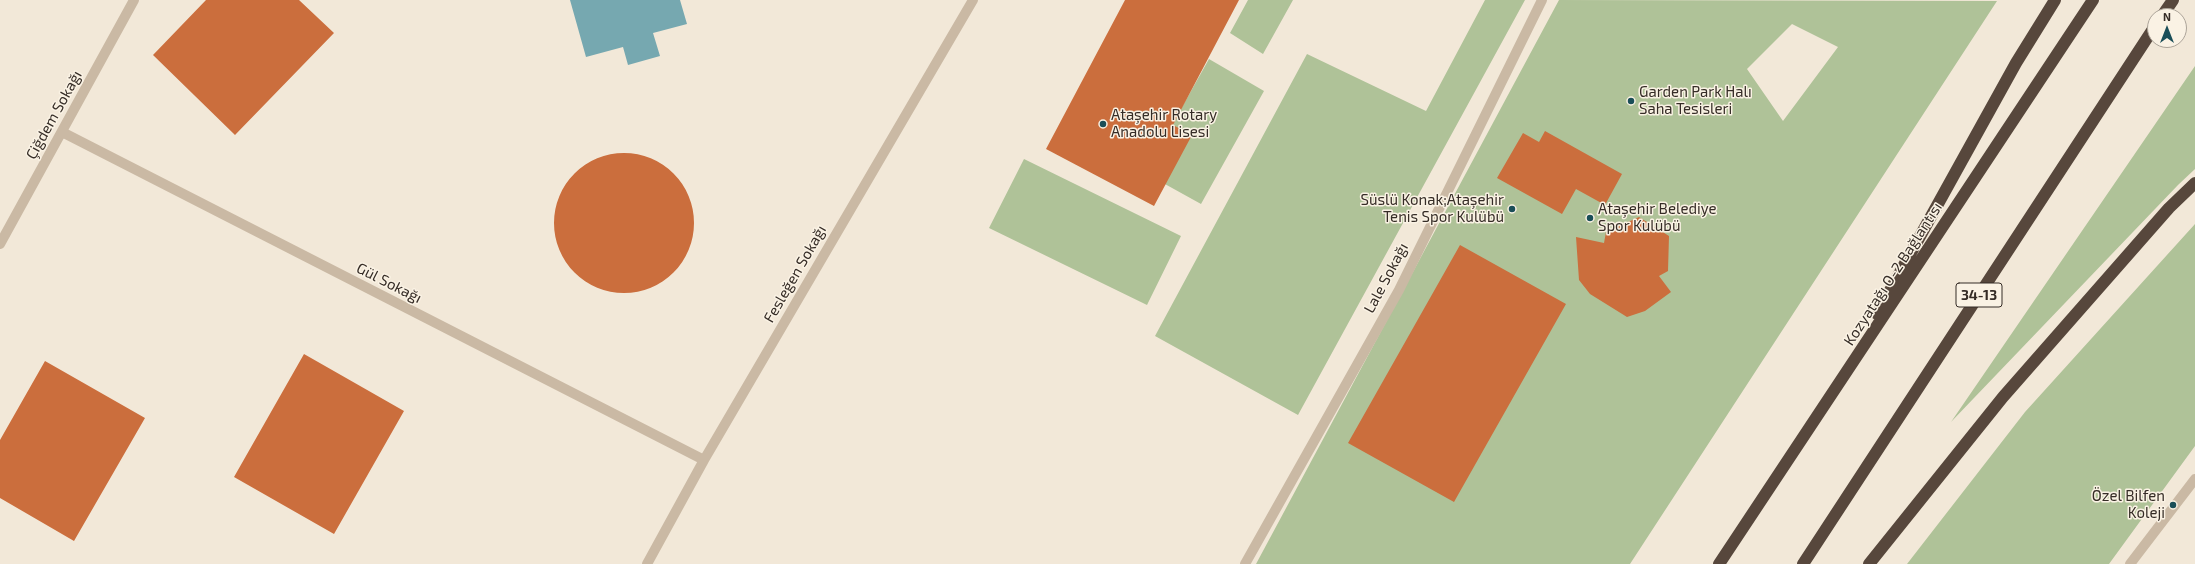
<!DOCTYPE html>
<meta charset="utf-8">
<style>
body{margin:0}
#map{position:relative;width:2195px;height:564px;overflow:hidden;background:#f2e8d8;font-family:"Exo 2",sans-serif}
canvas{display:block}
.north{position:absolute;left:2147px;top:8px;width:40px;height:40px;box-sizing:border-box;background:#faf2e4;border:1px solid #aba398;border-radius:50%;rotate:0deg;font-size:11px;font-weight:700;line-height:16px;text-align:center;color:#352c26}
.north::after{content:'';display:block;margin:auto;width:14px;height:18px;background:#1a4e58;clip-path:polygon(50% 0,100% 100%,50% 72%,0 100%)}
</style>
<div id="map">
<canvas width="2195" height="564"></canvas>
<div class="north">N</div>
</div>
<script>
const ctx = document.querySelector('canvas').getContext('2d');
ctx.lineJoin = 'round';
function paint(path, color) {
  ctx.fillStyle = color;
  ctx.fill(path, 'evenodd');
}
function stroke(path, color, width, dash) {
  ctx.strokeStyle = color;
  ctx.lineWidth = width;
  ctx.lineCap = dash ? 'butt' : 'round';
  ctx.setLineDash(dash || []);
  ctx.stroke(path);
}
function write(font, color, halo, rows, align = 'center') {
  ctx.font = font + ' "Exo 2",sans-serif';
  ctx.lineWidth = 3;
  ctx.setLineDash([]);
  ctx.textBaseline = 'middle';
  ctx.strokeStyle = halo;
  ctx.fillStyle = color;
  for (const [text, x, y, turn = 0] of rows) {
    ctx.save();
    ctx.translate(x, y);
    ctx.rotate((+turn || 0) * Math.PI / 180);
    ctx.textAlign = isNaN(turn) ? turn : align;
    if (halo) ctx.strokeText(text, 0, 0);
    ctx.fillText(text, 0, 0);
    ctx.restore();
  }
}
paint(new Path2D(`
 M1248,0H1293L1263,54L1230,33Z
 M1485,0H1525L1298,415L1155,336L1307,54L1426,111Z
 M1559,0L1997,1L1630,564H1256ZM1792,24L1838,47L1783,121L1747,69Z
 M1209,59L1264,91L1201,204L1145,173Z
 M2195,66V169L2178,185L1951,422Z
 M1024,159L1181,236L1147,305L989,228Z
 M2195,224V446L2109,564H1907L2025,412Z`), '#afc298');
paint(new Path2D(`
 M570,0H680L687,24L653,33L660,56L628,65L623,47L586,57Z`), '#76a8b0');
paint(new Path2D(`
 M206,0H299L334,33L235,135L153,55Z
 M1125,0H1239L1173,125L1192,135L1154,206L1046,149Z
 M1545,131L1622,174L1605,205L1576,189L1562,214L1497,178L1523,133L1539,142Z
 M554 223a70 70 0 1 1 140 0a70 70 0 1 1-140 0Z
 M1639,217L1669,236L1668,271L1659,276L1671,292L1645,311L1627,317L1590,294L1579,280L1576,237L1604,243L1606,232Z
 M1460,245L1566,304L1454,502L1348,443Z
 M304,354L404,411L334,534L234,477Z
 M45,361L145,418L74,541L0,498V440Z`), '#cb6e3d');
stroke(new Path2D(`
 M62,132L704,460
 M0,244L134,0
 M647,564L704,460L973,0
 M1245,564L1399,290L1542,0
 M2130,564L2195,479`), '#cab9a4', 10);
stroke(new Path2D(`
 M2162,16L2173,0
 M1877,314L2016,63L2055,0
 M1719,564L2093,0
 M1803,564L2155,26
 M1869,564L2003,397L2169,208L2195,183`), '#57473c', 12);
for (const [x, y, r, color] of [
 [1631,101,4,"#1a4e58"],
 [1103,124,4,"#1a4e58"],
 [1512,209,4,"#1a4e58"],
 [1590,218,4,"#1a4e58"],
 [2173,505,4,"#1a4e58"]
]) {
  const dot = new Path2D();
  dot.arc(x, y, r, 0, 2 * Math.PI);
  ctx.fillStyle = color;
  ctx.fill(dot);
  stroke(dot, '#faf2e4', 1.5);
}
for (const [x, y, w] of [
 [1979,295,46]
]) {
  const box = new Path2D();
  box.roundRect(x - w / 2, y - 12, w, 24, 3);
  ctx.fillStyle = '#faf2e4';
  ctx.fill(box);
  stroke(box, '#352c26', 1);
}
write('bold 14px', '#352c26', null, [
 ["34-13",1979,295]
]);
write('15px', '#352c26', '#faf2e4', [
 ["Garden Park Halı",1639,92],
 ["Saha Tesisleri",1639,109],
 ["Ataşehir Rotary",1111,115],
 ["Anadolu Lisesi",1111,132],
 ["Süslü Konak;Ataşehir",1504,200,"right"],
 ["Tenis Spor Kulübü",1504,217,"right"],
 ["Ataşehir Belediye",1598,209],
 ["Spor Kulübü",1598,226],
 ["Özel Bilfen",2165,496,"right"],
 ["Koleji",2165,513,"right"]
], 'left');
write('15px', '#352c26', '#faf2e4', [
 ["Çiğdem Sokağı",54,115,-61],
 ["Fesleğen Sokağı",795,274,-60],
 ["Kozyatağı O-2 Bağlantısı",1893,274,-57],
 ["Lale Sokağı",1386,278,-62],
 ["Gül Sokağı",389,283,27]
]);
</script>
